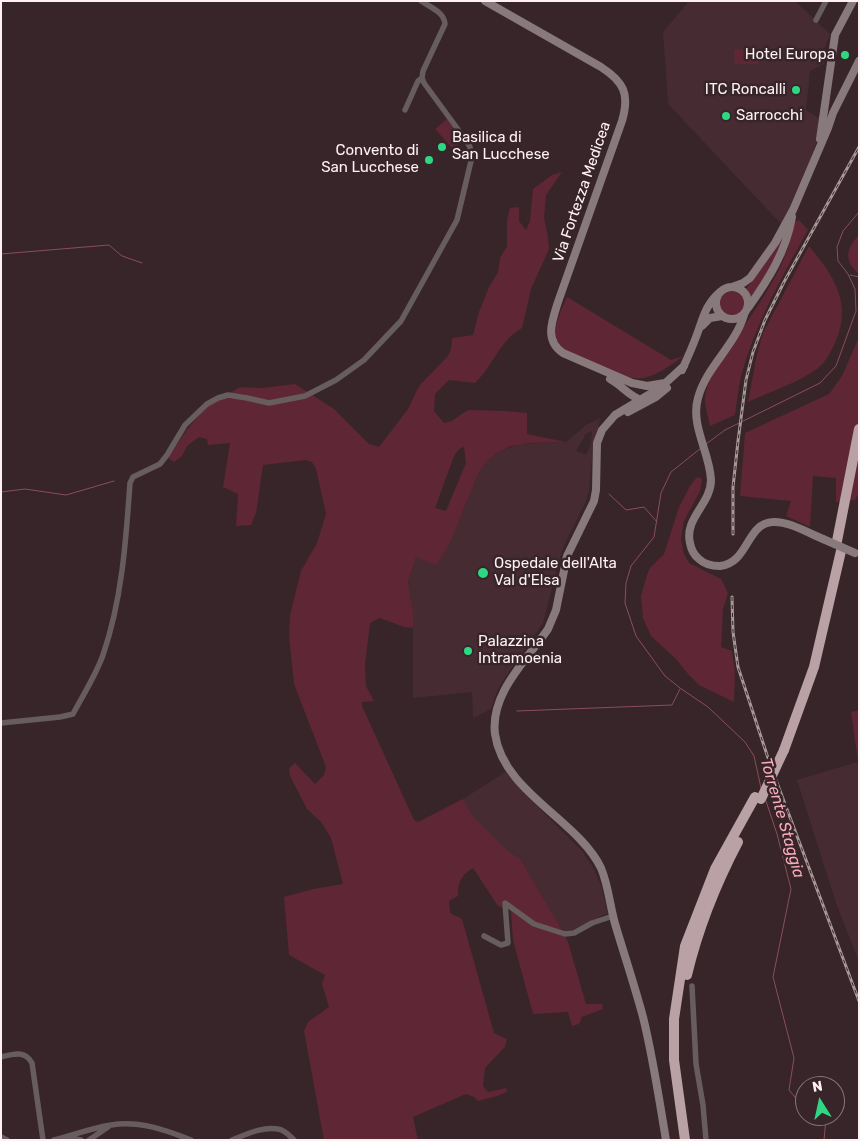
<!DOCTYPE html>
<style>
body{margin:0}
#map{position:relative;width:860px;height:1141px;overflow:hidden;background:#372529;font-family:Rubik,sans-serif}
canvas{display:block}
.frame{position:absolute;inset:0;border:2px solid #fef1f3;pointer-events:none}
.north{position:absolute;left:795px;top:1076px;width:50px;height:50px;box-sizing:border-box;background:#372529;border:1px solid #87777a;border-radius:50%;rotate:350deg;font-size:14px;font-weight:700;line-height:20px;text-align:center;color:#fef1f3}
.north::after{content:'';display:block;margin:auto;width:18px;height:22px;background:#2ed883;clip-path:polygon(50% 0,100% 100%,50% 72%,0 100%)}
</style>
<div id="map">
<canvas width="860" height="1141"></canvas>
<div class="frame"></div>
<div class="north">N</div>
</div>
<script>
const ctx = document.querySelector('canvas').getContext('2d');
ctx.lineJoin = 'round';
function paint(path, color) {
  ctx.fillStyle = color;
  ctx.fill(path, 'evenodd');
}
function stroke(path, color, width, dash) {
  ctx.strokeStyle = color;
  ctx.lineWidth = width;
  ctx.lineCap = dash ? 'butt' : 'round';
  ctx.setLineDash(dash || []);
  ctx.stroke(path);
}
function write(font, color, halo, rows, align = 'center') {
  ctx.font = font + ' Rubik,sans-serif';
  ctx.lineWidth = 5;
  ctx.setLineDash([]);
  ctx.textBaseline = 'middle';
  ctx.strokeStyle = halo;
  ctx.fillStyle = color;
  for (const [text, x, y, turn = 0] of rows) {
    ctx.save();
    ctx.translate(x, y);
    ctx.rotate((+turn || 0) * Math.PI / 180);
    ctx.textAlign = isNaN(turn) ? turn : align;
    if (halo) ctx.strokeText(text, 0, 0);
    ctx.fillText(text, 0, 0);
    ctx.restore();
  }
}
paint(new Path2D(`
 M689,1H795L830,34L822,54L824,64L810,71L806,110L819,118L818,138L809,164L782,225L668,104L663,32Z
 M600,418L598,433L593,446L589,490L587,499L562,550L543,623L502,682L497,691L491,709L473,718L472,692L413,698V611L408,582L416,557L436,566L451,541L478,474L486,462L497,453L519,444L566,442L586,425ZM592,431L591,443L586,455L576,451L585,436L584,435Z
 M857,762L859,768V962L836,903L797,780Z
 M507,771L525,794L583,852L594,869L601,886L608,913L570,931L563,932L520,859L507,850L473,816L463,799Z`), '#462c32');
paint(new Path2D(`
 M758,49L759,64H735L734,50Z
 M447,119L463,140L453,149L435,129Z
 M562,172L546,195L544,218L548,237L549,249L531,289L522,328C500,340 493,366 475,383L449,380L435,394L434,411L444,423L452,421L463,413L469,410L507,411L527,413V434L566,442L529,443L511,446L497,453L486,462L478,474L451,541L436,566L416,557L408,582L413,611V628L404,627L380,618L370,623L365,665L366,686L374,701L362,702V706L414,820L418,822L463,799L473,816L507,850L520,859L558,923L568,942L586,1004H602L603,1009L582,1017L579,1024L572,1026L568,1012L533,1014L513,940L511,910L498,906L473,868C461,875 458,882 458,896L449,901L450,913L462,919L494,1033L507,1039L505,1047L485,1068L483,1086L488,1092L506,1088L507,1092L497,1096L478,1101L474,1097L466,1094L413,1117L418,1140H324L304,1031L308,1022L329,1007L322,984L325,975L289,955L284,897L313,889L343,884L331,838L321,822L307,809L290,776L289,768L295,763L315,784L324,775L326,767L294,684L289,636L290,615L301,571L317,543L326,514L316,469L312,462L306,460L263,465L256,513L251,525L236,526L238,494L223,487L230,443L208,445L207,439L199,437L187,446L182,456L174,462L168,458L186,431L205,408L240,387L261,388L295,384L334,409L369,444L379,447L408,409L419,386L447,357L451,350L452,338L473,335L479,312L489,287L498,272L500,258L507,246V220L510,208L519,207V221L526,230L530,221L533,189L552,175ZM464,447L466,463L446,511L435,508L454,456L459,449Z
 M799,220L808,230C782,277 755,324 741,377C738,389 737,402 735,415L710,426C708,416 704,405 705,396C707,382 718,366 725,355C748,318 791,266 793,223Z
 M786,231L776,259L751,297L746,289L768,259Z
 M859,235V274C843,260 846,249 859,235Z
 M809,246C834,276 853,304 835,343C830,353 826,362 817,369C797,383 770,392 748,402L757,354L763,333Z
 M719 303a13 13 0 1 1 26 0a13 13 0 1 1-26 0Z
 M567,297L671,360L684,356C672,364 658,375 643,378C627,382 563,357 557,341C552,326 562,309 567,297Z
 M859,337V493L855,500L836,502V478L813,476L810,527L786,516L791,501L740,496L745,433L829,394L842,376Z
 M700,477L702,480L700,491L684,521L681,539L684,554L689,563L721,579L728,593L723,609L721,647L732,651L735,672L734,702L699,685L688,674L676,659L651,636L643,618L641,596L647,575L650,568L664,554L679,507L690,486L696,478Z
 M859,710V768L851,712Z`), '#5f2636');
stroke(new Path2D(`
 M1,254L109,245L122,256L142,263
 M850,275L859,277
 M706,444L725,430L820,383L836,366L856,311L855,289L848,274L838,261L837,247L843,231L859,212
 M701,448L671,472L661,493L654,537L631,566L626,583L625,603L636,636L665,676L680,688L708,707L745,742L754,756L761,788
 M1,492L25,489L66,495L114,481
 M609,494L626,510L644,507L657,522
 M517,711L672,705L680,689
 M766,801L777,834L791,889L773,977L794,1058L789,1090L805,1109
 M822,1116L826,1118L824,1140`), '#8b4e5c', 1);
stroke(new Path2D(`
 M816,20L826,1
 M405,110L418,81L422,78L423,71L445,24C444,12 430,7 421,1
 M1,723L60,717L73,714C83,695 96,675 103,655C122,600 126,540 130,483L133,477L160,464L167,455L185,425L207,404L218,398L228,395L247,398L269,403L305,396L336,380L364,360L401,321L457,220L471,161L470,147L465,139L424,83L422,78
 M484,936L501,945L508,943L505,903L534,924L565,934L574,933L592,923L613,916
 M692,986L696,1064L703,1105L706,1140
 M1,1057C13,1054 25,1050 32,1063L43,1140
 M1,1137L7,1140
 M69,1138L81,1140
 M54,1140C73,1135 92,1128 111,1125C138,1120 166,1130 191,1140
 M89,1140L108,1127
 M232,1140C245,1135 263,1126 278,1129C285,1130 290,1136 294,1140`), '#675d5f', 5.5);
stroke(new Path2D(`
 M485,1L601,67C624,82 630,94 622,121L558,302C552,321 544,340 563,353L632,383L647,386L665,383
 M820,139L835,35L853,1
 M716 303a16 16 0 1 1 32 0a16 16 0 1 1-32 0Z
 M732,287L743,283L750,278L775,243L793,210L828,128L833,113L859,61
 M748,308C768,280 786,252 792,217
 M744,315C735,346 706,367 698,398C690,425 710,453 711,480C711,504 684,518 690,543C691,549 694,555 699,559C704,564 712,566 720,566C749,563 746,523 773,522C789,521 808,533 823,539
 M702,326L710,318L722,316
 M682,370C687,359 692,348 696,337C703,319 705,305 720,292
 M610,379C623,386 627,395 641,400
 M628,412L656,397L667,388
 M666,1140C659,1099 653,1057 643,1017C635,987 625,957 616,927C610,908 609,887 601,868C578,820 503,792 495,734C490,693 527,660 548,629L556,610L567,556L594,501L596,490L597,443L602,430L615,415L660,388L684,366`), '#88797c', 8);
stroke(new Path2D(`
 M837,541L859,429
 M784,750L814,667L841,551
 M687,975C698,929 716,884 738,842
 M685,1140L674,1060V1019L685,946L715,869L755,797`), '#b9a1a6', 10);
const rail = new Path2D(`
 M733,534V487L738,441L746,380L753,352L765,320L784,282L859,147
 M732,597L733,632L738,667L768,758
 M776,780L859,1001`);
stroke(rail, '#a69799', 3);
stroke(rail, '#372529', 1, [4]);
stroke(new Path2D(`
 M823,539L855,553`), '#88797c', 8);
stroke(new Path2D(`
 M761,799L784,750`), '#b9a1a6', 10);
for (const [x, y, r, color] of [
 [845,55,5,"#2ed883"],
 [796,90,5,"#2ed883"],
 [726,116,5,"#2ed883"],
 [442,147,5,"#2ed883"],
 [429,160,5,"#2ed883"],
 [483,573,6,"#2ed883"],
 [468,651,5,"#2ed883"]
]) {
  const dot = new Path2D();
  dot.arc(x, y, r, 0, 2 * Math.PI);
  ctx.fillStyle = color;
  ctx.fill(dot);
  stroke(dot, '#372529', 2);
}
write('15px', '#fef1f3', '#372529', [
 ["Hotel Europa",835,55,"right"],
 ["ITC Roncalli",786,90,"right"],
 ["Sarrocchi",736,116],
 ["Basilica di",452,138],
 ["San Lucchese",452,155],
 ["Convento di",419,151,"right"],
 ["San Lucchese",419,168,"right"],
 ["Ospedale dell'Alta",494,564],
 ["Val d'Elsa",494,581],
 ["Palazzina",478,642],
 ["Intramoenia",478,659]
], 'left');
write('15px', '#fef1f3', '#372529', [
 ["Via Fortezza Medicea",582,192,-71]
]);
write('italic 16px', '#f7abbb', '#372529', [
 ["Torrente Staggia",782,818,74]
]);
</script>
